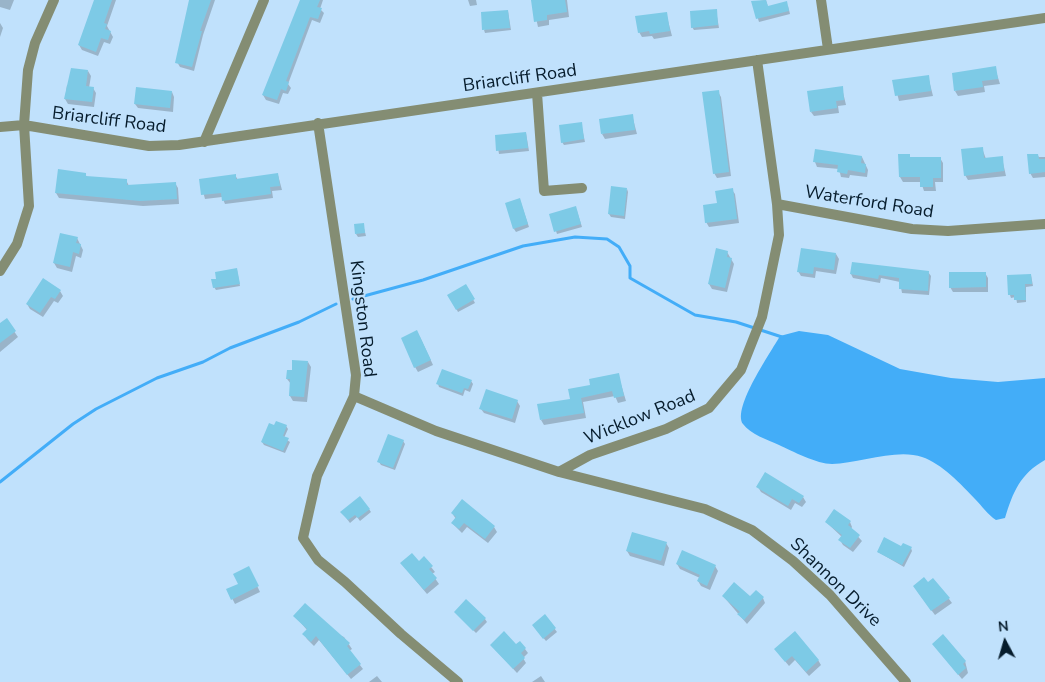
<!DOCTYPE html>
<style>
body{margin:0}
#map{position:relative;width:1045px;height:682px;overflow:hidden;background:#c0e1fc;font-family:"Nunito Sans",sans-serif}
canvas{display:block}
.north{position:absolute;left:980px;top:617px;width:50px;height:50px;-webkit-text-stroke:4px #c0e1fc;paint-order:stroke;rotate:354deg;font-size:14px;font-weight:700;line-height:20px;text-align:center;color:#061c2c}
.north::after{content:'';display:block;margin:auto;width:18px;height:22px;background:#061c2c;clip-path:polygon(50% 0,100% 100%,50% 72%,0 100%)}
</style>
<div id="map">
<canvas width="1045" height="682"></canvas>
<div class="north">N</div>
</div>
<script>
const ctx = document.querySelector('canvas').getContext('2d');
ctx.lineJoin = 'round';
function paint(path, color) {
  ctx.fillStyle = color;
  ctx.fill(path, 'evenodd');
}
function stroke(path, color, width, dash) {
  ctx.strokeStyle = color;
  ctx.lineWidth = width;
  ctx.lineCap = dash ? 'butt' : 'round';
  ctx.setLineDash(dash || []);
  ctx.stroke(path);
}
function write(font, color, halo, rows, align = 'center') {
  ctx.font = font + ' "Nunito Sans",sans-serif';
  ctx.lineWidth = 4;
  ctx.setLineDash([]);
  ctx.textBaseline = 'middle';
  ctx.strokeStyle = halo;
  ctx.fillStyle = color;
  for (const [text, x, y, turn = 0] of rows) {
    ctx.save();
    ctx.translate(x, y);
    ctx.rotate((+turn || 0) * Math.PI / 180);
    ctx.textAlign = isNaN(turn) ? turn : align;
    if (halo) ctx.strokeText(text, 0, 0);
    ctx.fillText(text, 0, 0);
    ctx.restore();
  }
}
paint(new Path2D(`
 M799,331L828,335L900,369L951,378L998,382L1045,378V460C1020,474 1013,492 1005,518L996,520C988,515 982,506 975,499C962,485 941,463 922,457C898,448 858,463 832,464C817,464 792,451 779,445C768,440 750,434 743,424C732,408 771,352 780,336Z`), '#43adf8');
paint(new Path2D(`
 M0,0H14L10,10L0,7Z
 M95,0H116L107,26L113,37L110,44L104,42L98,56L82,50L79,45Z
 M191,0H215L203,35L194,71L180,67L177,62Z
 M301,0H323L320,9L324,13L320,23L312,20L288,84L291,88L288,94L283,93L279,104L266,100L263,95Z
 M468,0H476L477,5L470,6Z
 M532,0H567L569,17L549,20V25L538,27Z
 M766,0L768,7L788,6L790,14L759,22L753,2Z
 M716,10L719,28L694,30L692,27Z
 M508,11L511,30L485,33L484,30Z
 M666,13L672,36L654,39L652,36L642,37L639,32Z
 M0,23L3,28L0,37Z
 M995,68L1000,84L984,86L985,92L958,96L955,91Z
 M88,71L91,76L89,88H93L96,93L94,107L68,104L65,99L67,85H70Z
 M928,76L933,96L899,101L894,81Z
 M842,88L846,105L838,106L839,113L814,116L811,112Z
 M172,92L174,97L173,112L138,108L135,104Z
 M718,92L721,97L731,176L717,178L714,173Z
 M632,115L637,134L605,139L602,134Z
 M581,123L585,142L564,145L562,142Z
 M526,133L529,151L499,154L496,136Z
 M982,148L986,159L1002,158L1006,176L968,180L965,175Z
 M900,155L911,158H940L943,163V182H935L936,191H924L921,182H903L900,177Z
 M1037,155L1039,157H1045V177L1033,178L1030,173Z
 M862,157L868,170L867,177L850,175L849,178L841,177L839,169L817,167L815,162Z
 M85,174L87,177L126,180L129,186L175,183L178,188L179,204L143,206L59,198L56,193Z
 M235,175L238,180L278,175L282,190L272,191L273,198L225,204L222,197L205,199L200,180Z
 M627,189L628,192L625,219L611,217L609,214Z
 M732,190L735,194L739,223L709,227L706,222Z
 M520,200L529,227L516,232L514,229Z
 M577,211L582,227L557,234L556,231Z
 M363,224L366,236L358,237L356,234Z
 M77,238L83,250L81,258L76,256L72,272L57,268L54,263Z
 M727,252L734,264L727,292L712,289L709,284Z
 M836,254L839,259L836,274L816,271L815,278L801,276L798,271Z
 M237,270L240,286L216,290L214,287L217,280Z
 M928,272L931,276L929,295L902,293L900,282L881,278L880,283L853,278L851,274Z
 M985,273L988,278V292H953L950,287Z
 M1031,275L1033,286L1026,287V302L1017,303L1016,297L1011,298L1010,295Z
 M466,286L475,303L458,312L449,295Z
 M60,291L63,296L58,303L54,301L43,317L30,309L27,304Z
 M6,320L18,337L0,352V324Z
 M420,337L433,365L418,372L415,367Z
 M308,362L311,367L307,402L293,401L290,396L291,384L287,379L293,372Z
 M618,374L626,401L618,403L615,396L583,402L586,418L544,425L541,420L592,386Z
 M471,381L473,384L470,392L465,390L463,396L439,387L438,384Z
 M517,401L520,406L515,423L484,413L481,409Z
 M286,426L288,429L284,438L290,442L285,453L264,445L262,442L275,427Z
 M403,441L405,444L395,470L381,465L379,462Z
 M758,487L803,497L806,502L802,507L795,503L791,510L761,492Z
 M369,509L371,512L360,521L357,517L350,523L344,515Z
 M452,513L494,527L497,532L488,543L467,527L462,533L452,523L456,519Z
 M826,522H850L852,527L851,529L862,541L853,552L843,545L840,540L842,537Z
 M666,543L669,548L664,566L630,556L627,551Z
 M902,548H911L912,551L904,567L878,552Z
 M424,558L435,572L432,574L439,584L427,594L401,563H419Z
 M677,564L715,566L718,571L710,590L701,586L698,581L700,578L680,569Z
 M251,573L260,592L235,604L228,590L240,584Z
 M917,591L949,599L952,603L935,615Z
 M723,596L763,598L765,603L747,624Z
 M455,612L485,619L487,622L476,633Z
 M295,616L344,637L352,649L349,651L363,669L351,679L319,640L314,646L307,639L304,634L307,630Z
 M545,616L557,632L546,641L535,628Z
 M933,644L965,661L968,673L962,679Z
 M491,645L525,649L528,653L523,658L526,663L517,673Z
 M775,649L818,660L821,665L809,676L795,660L789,666Z
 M377,676L382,682H369Z
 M541,676L545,682H532Z`), '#0003');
stroke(new Path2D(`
 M353,299L423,280L523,246L575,237L607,239L619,247L630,266V278L695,315L736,322L782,337
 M0,482L73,424L96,409L157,378L203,362L230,348L299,322L336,304`), '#43adf8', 3);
paint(new Path2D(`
 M94,0H112L104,23L107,24L105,29L111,31L108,40L101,38L96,52L78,45Z
 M189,0H211L200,31H202L192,67L175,63Z
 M300,0H320L317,7L322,8L318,19L310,17L286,81L289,82L286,91L281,89L277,100L262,95Z
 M531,0H565L567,12L547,15V20L534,22Z
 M766,0L768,6L787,1L789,11L756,19L751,1Z
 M717,9L718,25L691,28L690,11Z
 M508,10L510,28L482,30L481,12Z
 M667,12L670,31L650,34L649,31L638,33L635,16Z
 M996,66L998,79L982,81L983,87L954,91L952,73Z
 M71,68L88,70L86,86L94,87L92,102L64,99Z
 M929,75L931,91L895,96L892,80Z
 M843,86L844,100L836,101L837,108L810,112L807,91Z
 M136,87L172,91L170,108L134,104Z
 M719,90L729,172L713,174L702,92Z
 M633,114L635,130L601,134L599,119Z
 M582,122L584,139L561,143L559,125Z
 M526,132L528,148L496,151L495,135Z
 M983,147L984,158L1003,156L1004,171L964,176L961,149Z
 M815,149L862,156L861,163L866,164L865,173L848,170L847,174L837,172L838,165L813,162Z
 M898,154H910V157H941V178H933V187H920V177H899Z
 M1027,154H1038L1039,159H1045V172L1029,174Z
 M58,169L86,173V176L127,179V185L176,182L177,199L140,201L55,193Z
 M278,173L280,186L270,187L271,194L222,201L221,193L201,195L199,179L236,174V179Z
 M611,186L627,188L624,216L608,214Z
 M733,188L737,219L705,223L703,205L717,203L715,191Z
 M520,198L528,224L513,229L505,203Z
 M576,206L581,224L554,232L549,214Z
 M364,223L365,233L355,234L354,224Z
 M60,233L78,237L76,243L81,244L79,254L73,252L70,267L53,263Z
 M716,248L728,251L727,257L732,258L725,288L708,284Z
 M801,248L836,253L834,270L814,267L813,274L797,272Z
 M852,262L929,271L928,291L899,289V278L879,275L878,279L850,274Z
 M237,268L240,284L213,288L211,279H216L215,272Z
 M949,272H986V287L949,288Z
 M1031,274L1032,284H1025L1026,300H1014V295H1008L1007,275Z
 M43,278L61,290L55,299L51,297L40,313L26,304Z
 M466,284L475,299L456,310L447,295Z
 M7,318L16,331L0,343V323Z
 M417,330L431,360L414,368L401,338Z
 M292,360L308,361L304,397L289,396L290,379H286L287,370H292Z
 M442,369L472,380L468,389L464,388L462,393L436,384Z
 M619,373L624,396L614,398L612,391L581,398L584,413L540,420L537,404L570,399L568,389L590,385L589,379Z
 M486,389L518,400L512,419L479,409Z
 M276,421L287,425L283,436L289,438L283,451L261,442L269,423L274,425Z
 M388,434L404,440L393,468L377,462Z
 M765,472L804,496L799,503L792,499L788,506L756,487Z
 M360,496L370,509L358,518L355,515L348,520L340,512Z
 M462,499L495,526L485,539L464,523L459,529L451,523L456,517L451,513Z
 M834,509L851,521L848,525L860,535L850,548L838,540L842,535L825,522Z
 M632,532L667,542L661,561L626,551Z
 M884,537L901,546L903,543L912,547L902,565L877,552Z
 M682,550L716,565L707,586L697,581L700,575L676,564Z
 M412,553L419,561L424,556L433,566L429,569L437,578L424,590L400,563Z
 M249,566L259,586L231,600L226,589L238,584L233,574Z
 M924,577L928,582L933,578L950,598L931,611L913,586Z
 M734,582L750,596L756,590L764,597L744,620L737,614L740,612L722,596Z
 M466,599L486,618L473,631L454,612Z
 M305,603L350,643L347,646L361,664L347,675L316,636L311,642L302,634L307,629L293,616Z
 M545,614L556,628L543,639L532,625Z
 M504,631L516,644L520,641L526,648L521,653L525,658L513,669L490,645Z
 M795,631L819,660L806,672L792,656L785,662L774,649Z
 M943,634L966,661L963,664L966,668L958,675L932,644Z`), '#7dcae6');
stroke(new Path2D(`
 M821,0L828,49
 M537,93L544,191L582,188
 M318,123L356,375L354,396L317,476L303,538L318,560L345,582L401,634L458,682
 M0,127L24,125L149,146L179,145L1045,18
 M204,142L264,0
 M777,204L912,229L948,231L1045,224
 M0,271L17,244L29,206L24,125L28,70L35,43L54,0
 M354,396L436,431L559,472L590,455L666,429L709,408L741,370L762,317L779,235L777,204L757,60
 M559,472L705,509L752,530L793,561L830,595L906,682`), '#848d73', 10);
write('18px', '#061c2c', '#c0e1fc', [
 ["Briarcliff Road",520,79,-8],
 ["Briarcliff Road",109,121,7],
 ["Waterford Road",869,203,9],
 ["Kingston Road",362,319,83],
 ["Wicklow Road",640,418,-22],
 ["Shannon Drive",835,583,44]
]);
</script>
